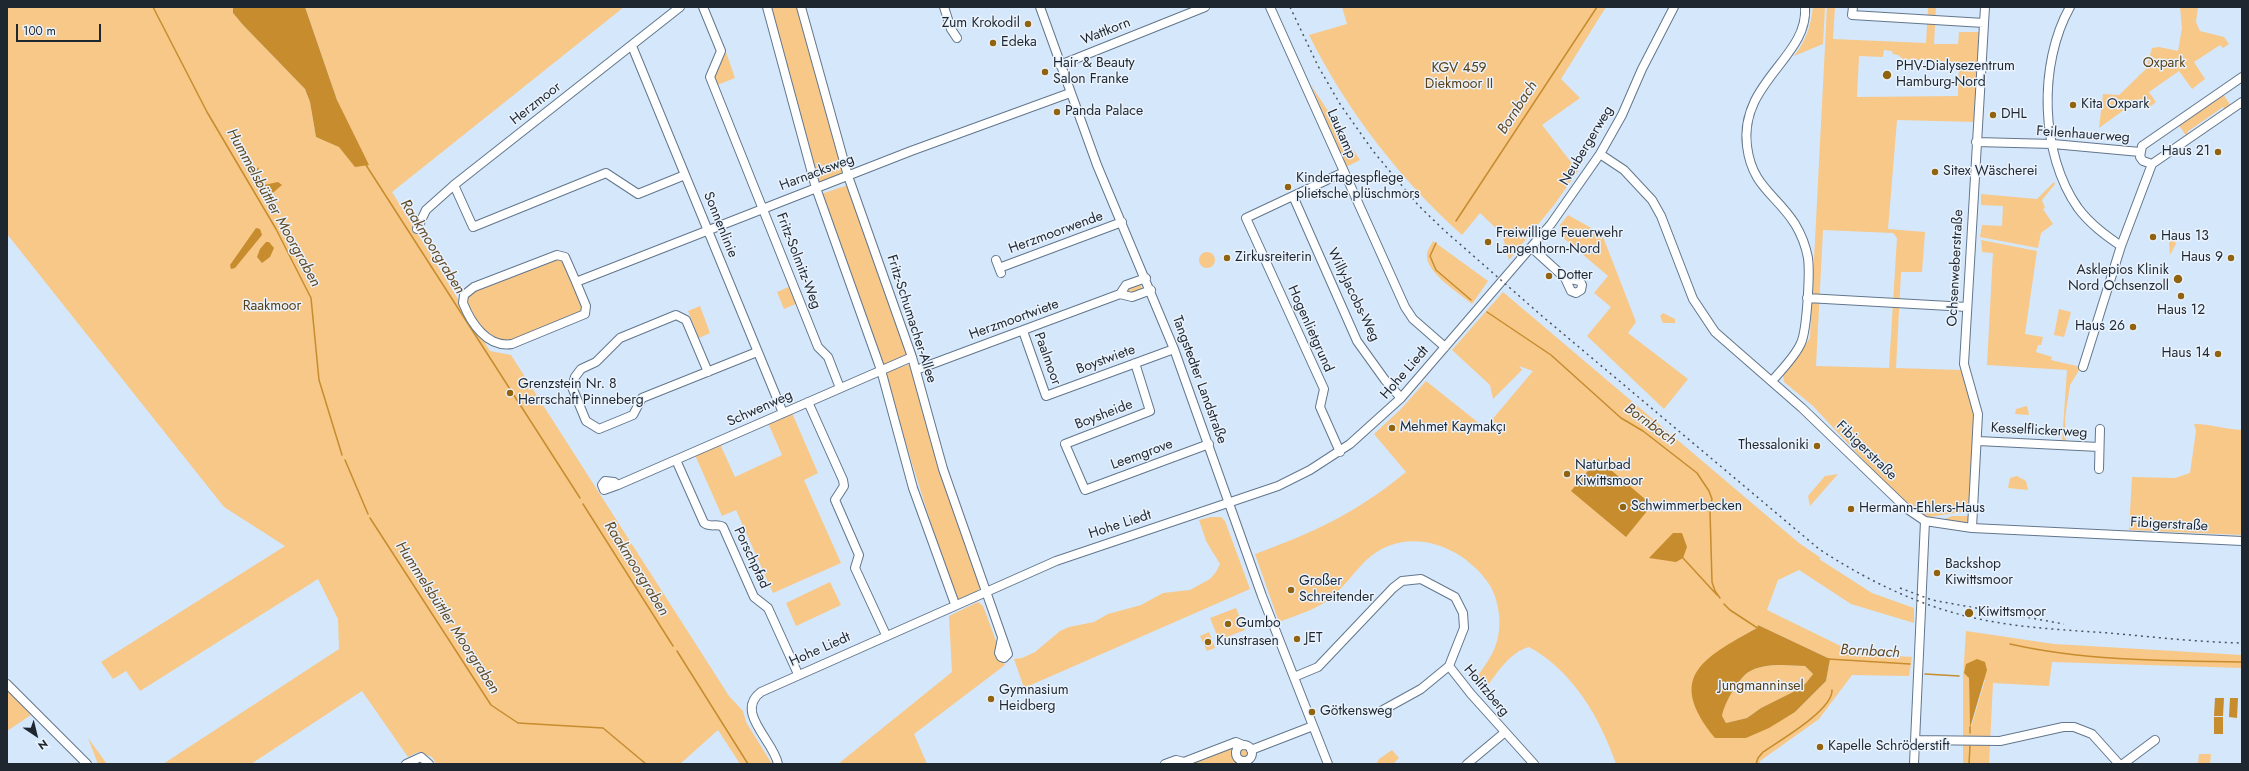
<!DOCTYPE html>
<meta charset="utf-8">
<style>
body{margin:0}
#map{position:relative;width:2249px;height:771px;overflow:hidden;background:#d5e7fb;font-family:Jost,sans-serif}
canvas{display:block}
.frame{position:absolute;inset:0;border:8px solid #1e2730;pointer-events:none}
.north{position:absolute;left:16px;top:715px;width:40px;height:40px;-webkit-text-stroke:3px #eaf3fd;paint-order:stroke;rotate:145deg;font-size:11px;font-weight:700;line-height:16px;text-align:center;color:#1e2730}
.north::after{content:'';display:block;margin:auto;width:14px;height:18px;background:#1e2730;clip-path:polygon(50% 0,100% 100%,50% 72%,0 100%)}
.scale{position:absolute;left:16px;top:24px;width:85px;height:18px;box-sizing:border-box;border:2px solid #1e2730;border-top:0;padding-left:5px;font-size:12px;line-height:14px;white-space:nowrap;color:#1e2730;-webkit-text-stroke:3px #eaf3fd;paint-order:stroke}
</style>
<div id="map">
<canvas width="2249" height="771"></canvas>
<div class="frame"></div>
<div class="north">N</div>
<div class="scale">100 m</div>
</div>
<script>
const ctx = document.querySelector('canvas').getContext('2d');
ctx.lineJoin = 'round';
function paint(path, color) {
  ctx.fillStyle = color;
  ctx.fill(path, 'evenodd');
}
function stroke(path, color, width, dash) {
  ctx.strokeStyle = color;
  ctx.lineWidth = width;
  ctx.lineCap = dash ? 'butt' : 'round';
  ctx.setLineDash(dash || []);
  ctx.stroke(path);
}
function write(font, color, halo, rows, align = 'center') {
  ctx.font = font + ' Jost,sans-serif';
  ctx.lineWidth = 3;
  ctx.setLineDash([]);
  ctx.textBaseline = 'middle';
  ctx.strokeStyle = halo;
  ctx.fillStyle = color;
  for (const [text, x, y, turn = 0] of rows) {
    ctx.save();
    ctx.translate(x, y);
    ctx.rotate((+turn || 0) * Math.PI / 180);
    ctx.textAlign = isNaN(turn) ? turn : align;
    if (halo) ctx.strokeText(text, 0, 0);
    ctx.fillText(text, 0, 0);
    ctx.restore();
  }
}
paint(new Path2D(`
 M7,7H233V13L243,25L305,89L310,102L316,137L329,142L347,124L337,100L305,7H624L392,192L490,351L511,355L729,696L743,711L746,722L772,764H740L718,730L680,764H436L432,757L418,752L408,757L362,691L251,764H163L339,649L338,619L318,579L140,691L126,671L113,679L101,662L285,546L224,507L7,234Z
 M771,7H799L846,174L819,184Z
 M1342,7H1606L1561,79L1580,98L1542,125L1578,171L1554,205L1509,260L1502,234L1480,213L1462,235C1399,178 1347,111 1309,35L1347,24Z
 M1813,7H1825L1823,44L1794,56C1807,39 1810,28 1813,7Z
 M1827,7H1835L1833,39L1926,43L1928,7H1936L1934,44H1958L1959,32H1981L1976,122L1897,120L1888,229L1925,232L1922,272H1901L1896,368L1961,370L1975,408L1968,511L1929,517L1911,507L1895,494L1813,406L1784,382L1783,375L1810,338ZM1884,50L1892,51L1893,54L1898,55L1903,59L1959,62L1958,96L1857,97L1859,56L1883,57ZM1823,230L1893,233L1897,238L1889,368L1816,366Z
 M2180,7H2198L2196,22L2200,31L2224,37L2229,44L2223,48L2220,45L2194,62L2205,79L2192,89L2179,71L2149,92L2156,102L2147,109L2139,99L2099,128L2103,94L2119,95L2146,69L2152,48L2159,47L2178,51L2182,28Z
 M726,52L735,78L717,85L714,77Z
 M1311,85L1360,160L1346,167Z
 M2223,94L2231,106L2226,110L2223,107L2187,132L2190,136L2187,137L2178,124Z
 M2054,182L2055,184L2042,200L2045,208L2043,209L2053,224L2041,233L2038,248L1980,237L1982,225L2002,226L2003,206L1981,205V194L2037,199Z
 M848,185L908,355L883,366L821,194Z
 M1568,215L1602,234L1636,322L1628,333L1688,379L1664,409L1587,336L1611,307L1594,293L1608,276L1561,236L1560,225Z
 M1981,240L2037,251L2025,334L2043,337L2041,345H2038L2036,352L2052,357L2051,360L2081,367L2070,385L2065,418L2066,442H2062L2067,370L1987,365L1993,253L1982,252Z
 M2171,240L2175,241L2176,244L2170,255L2169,243Z
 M1433,241L1488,281L1472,304C1459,293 1424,272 1427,253C1428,249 1431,245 1433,241Z
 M1199 260a8 8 0 1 1 16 0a8 8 0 1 1-16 0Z
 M562,257L583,307V311L512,341C509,342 503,343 500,342C483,336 468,314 466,297L472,291Z
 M1139,282L1143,291L1132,296L1125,292L1127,287Z
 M791,286L798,303L784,309L777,292Z
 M1503,292L1799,543L1821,558L1819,559L1872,593L1914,608V623L1851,604L1799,570L1778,580L1767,610L1855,653L1912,657L1909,676L1852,675L1819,719L1760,761V764H1616C1600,718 1573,671 1529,647C1509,652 1496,675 1484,690L1474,682C1480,672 1488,662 1493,652C1503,632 1501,603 1489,584C1464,547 1411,525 1371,556C1356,568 1340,594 1324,603C1311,611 1294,616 1279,622L1255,554C1315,532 1356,513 1406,472L1374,434L1401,409L1426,381L1485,428L1533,371L1519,366L1522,370L1493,399L1490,385L1452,350ZM1758,625L1830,659L1826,681L1795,712L1715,738L1731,643L1757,628Z
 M700,306L710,333L699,338L688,311Z
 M2059,309L2071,312L2064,337L2054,335Z
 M1663,313L1675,319V323H1663L1660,316Z
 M910,364L980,586L978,591L955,601L884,373Z
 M2027,406L2029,415L2015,414L2016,409Z
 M792,413L818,473L804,480L841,563L773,593L736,510L722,516L695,455L720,444L735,477L782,455L768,423Z
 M2194,424C2210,424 2225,429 2242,430V535L2129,530L2132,477L2175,478L2190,473L2196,431Z
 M1838,474L1810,506L1808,496L1825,476Z
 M2017,476L2026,481L2028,490L2008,488L2010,478Z
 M1952,516H1968L1970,519L1964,524L1940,521Z
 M1211,517H1221L1225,521L1250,589L1024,688L1014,659L1022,658L1035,652L1060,631L1069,627L1094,622L1108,614L1141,605L1163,593L1190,590L1210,579L1216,572L1220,564L1206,541L1199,520Z
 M830,582L841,605L796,626L786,603Z
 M978,602L983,606L1005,665L914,734L927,764H838L952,672L949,616Z
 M1236,608L1245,630L1219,640L1210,618Z
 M1966,631L2054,644L2242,655V668L2052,662L2049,686L1993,683L1989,764H1963V678ZM1969,678L1985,680L1971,727L1970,726Z
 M1209,632L1215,648L1207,651L1200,636Z
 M1781,665L1805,666L1813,674L1806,683L1795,691L1761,708L1747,718L1726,723L1721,716C1724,704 1737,681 1747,673C1757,666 1770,665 1781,665Z
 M7,690L31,715L7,731Z
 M88,738L107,764H98Z
 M1235,744L1238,747L1236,755L1237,758L1246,762L1244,764H1186Z
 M1237 753a7 7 0 1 1 14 0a7 7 0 1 1-14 0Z
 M1392,750L1399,758L1393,764H1376L1379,759Z
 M2199,754H2211L2210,764H2198Z`), '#f7c888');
paint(new Path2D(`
 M233,7H305L337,100L369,165L355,167L339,147L316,137L310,102L305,89L243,25L233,13Z
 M259,167L257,174L264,185L278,182L282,185L268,197L272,210H270L252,175L254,171Z
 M256,228L260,229L262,235L235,268L231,269L230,265Z
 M266,242H269L274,248L270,257L262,263L257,257L260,249Z
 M1598,459L1652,505L1626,537L1571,491Z
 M1673,533H1682L1687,547L1683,558L1676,562L1649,558Z
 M1758,625L1830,659L1826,681L1795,712L1769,728L1746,738H1715C1665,677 1703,658 1757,628ZM1781,665L1805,666L1813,674L1806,683L1795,691L1761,708L1747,718L1726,723L1722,716C1724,704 1737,681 1747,673C1757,666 1770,665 1781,665Z
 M1977,659L1985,662L1987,670L1970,728L1969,678L1964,673L1966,664Z
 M2215,698H2224L2223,716H2214Z
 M2230,698H2238L2237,718L2229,717Z
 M2214,717H2223V734H2214Z`), '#c68c2e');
stroke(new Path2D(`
 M153,7L207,112L276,229L311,298L319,380L342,455
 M366,165L580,498
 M1456,221L1597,7
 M1436,243L1430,256L1436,270L1471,300
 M1487,312L1551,355L1621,418L1643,431L1697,473L1709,491L1712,499L1710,511L1712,582L1715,591L1720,598
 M345,460L368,514
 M583,504L673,646
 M370,518L491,705L518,723L603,728L646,764
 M1683,558L1717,595
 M1724,604L1730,610L1759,629
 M2010,644C2085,661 2165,661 2242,662
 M677,651L748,764
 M1828,659L1910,664
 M1925,674L1959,676
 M1970,733V727
 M1756,764L1758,758L1763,752C1779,741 1833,710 1832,690
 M1969,764L1970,746`), '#c68c2e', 1.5);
const minor = new Path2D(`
 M703,7L721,51L710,77L818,347L828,357L840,388
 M767,7L816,188L881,370L913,488L955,604
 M801,7L848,176L912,357L943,469L1008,654L1004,658L1001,657L999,653L1002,638
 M944,7L951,29L957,38
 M1040,7L1097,165L1174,349L1262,596L1328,764
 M1270,7L1405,307L1413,319L1445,347
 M1853,7L1852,15L1984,23
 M2070,7C2038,64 2040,154 2078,208C2090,224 2105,235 2121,246
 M632,46L783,413
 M1060,65L1205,7
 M1976,142L2053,144L2140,152
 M1600,154L1624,170L1652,200L1661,216L1693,299L1715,332L1802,408L1906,508L1925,521L1972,528L2242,541
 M2152,164L2143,161L2140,157L2142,146L2242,77
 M2152,164L2242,102
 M454,185L473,227L606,173L638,194L685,175
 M1293,196L1357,341L1385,380L1401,398
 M417,229L426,210L454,185L680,7
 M1532,248L1565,278L1571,291L1576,293L1581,290L1582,285L1580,281L1565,278
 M996,260L1001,273
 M999,268L1122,222
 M576,282L586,306L585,314L512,344C487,348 471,323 463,303L464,295L474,287L557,255L565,257L576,282L911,151L1070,93
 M1120,294L1126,285L1146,278
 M1807,298L1967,307
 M1023,331L1046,396L1174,349
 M1135,363L1150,411L1065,444L1085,490L1209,444
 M2083,367L2121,246L2152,164
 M916,370L1120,294L1132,297L1151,290
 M708,372L686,320L676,315L620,338L596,362L581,369L575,377L572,387L586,421L599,429L633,415L642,398L757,352
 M1772,381C1782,369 1795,357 1801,343C1807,330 1810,273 1808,258C1806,247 1801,234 1795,224C1776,194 1752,187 1747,146C1739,82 1809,57 1805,7
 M808,402L843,480L844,486L835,500L859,555L855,568L886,635
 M1978,441L2099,447
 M1340,452L1320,407L1324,389L1246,218L1344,172
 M676,460L704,523C710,528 717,523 723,527L754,597L768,608L798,674
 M2099,469L2100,429
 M618,485L604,490L602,485L605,481L614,482L618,485L912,357
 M1972,528L1978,414L1964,364L1985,7
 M1294,677L1318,667L1393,588L1402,581L1421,579L1455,597L1463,613L1464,628L1449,666L1471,694L1534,764
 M7,684L87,764
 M1383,710L1421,689L1449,666
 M1915,740L2000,741L2063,727H2074L2092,734L2119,764
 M1236 753a8 8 0 1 1 16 0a8 8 0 1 1-16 0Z
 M1251,750L1313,726
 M406,764L421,757L429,764
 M778,764C774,741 734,712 761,692L1056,561L1278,486L1310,470L1350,444L1401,398L1551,224L1600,154L1622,115L1642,69L1674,7
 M1165,764L1176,760L1184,762L1236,742L1243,745
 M1467,764L1504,733
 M1914,764L1925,521
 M2123,764L2155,740`);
stroke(minor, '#62768c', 10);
stroke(minor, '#fff', 8);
stroke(new Path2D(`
 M1290,7L1318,66L1340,104L1373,151L1418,205L1445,231L1542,316L1819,549C1868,581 1921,607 1979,619C2021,628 2066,630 2109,633C2153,637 2198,642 2242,643
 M1900,588L1932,600L2064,624`), '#4a5561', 1.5, [2, 4]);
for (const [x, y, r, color] of [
 [1028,24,4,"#91630f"],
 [993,43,4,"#91630f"],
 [1045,72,4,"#91630f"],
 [1887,75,5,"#91630f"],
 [2073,105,4,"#91630f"],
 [1057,112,4,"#91630f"],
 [1993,115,4,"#91630f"],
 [2218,152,4,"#91630f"],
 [1935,172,4,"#91630f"],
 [1288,187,4,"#91630f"],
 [2153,237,4,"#91630f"],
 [1488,242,4,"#91630f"],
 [1227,258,4,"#91630f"],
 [2231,258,4,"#91630f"],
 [1549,276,4,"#91630f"],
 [2178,279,5,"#91630f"],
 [2181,296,4,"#91630f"],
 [2133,327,4,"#91630f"],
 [2218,354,4,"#91630f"],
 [510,393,4,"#91630f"],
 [1392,428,4,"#91630f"],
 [1817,446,4,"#91630f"],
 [1567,474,4,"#91630f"],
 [1623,507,4,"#91630f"],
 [1851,509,4,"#91630f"],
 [1937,573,4,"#91630f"],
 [1291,590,4,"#91630f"],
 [1969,613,5,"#91630f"],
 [1228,624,4,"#91630f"],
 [1297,639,4,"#91630f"],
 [1208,642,4,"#91630f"],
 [991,699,4,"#91630f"],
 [1312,712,4,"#91630f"],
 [1820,747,4,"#91630f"]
]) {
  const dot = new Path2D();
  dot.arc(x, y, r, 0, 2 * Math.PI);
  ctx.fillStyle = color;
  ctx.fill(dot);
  stroke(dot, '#eaf3fd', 1.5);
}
write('14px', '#1e2730', '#eaf3fd', [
 ["Zum Krokodil",1020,24,"right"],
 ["Edeka",1001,43],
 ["Hair & Beauty",1053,64],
 ["Salon Franke",1053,80],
 ["PHV-Dialysezentrum",1896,67],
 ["Hamburg-Nord",1896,83],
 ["Kita Oxpark",2081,105],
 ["Panda Palace",1065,112],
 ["DHL",2001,115],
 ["Haus 21",2210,152,"right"],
 ["Sitex Wäscherei",1943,172],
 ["Kindertagespflege",1296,179],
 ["plietsche plüschmors",1296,195],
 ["Freiwillige Feuerwehr",1496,234],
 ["Langenhorn-Nord",1496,250],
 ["Haus 13",2161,237],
 ["Zirkusreiterin",1235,258],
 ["Haus 9",2223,258,"right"],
 ["Asklepios Klinik",2169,271,"right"],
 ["Nord Ochsenzoll",2169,287,"right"],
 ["Dotter",1557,276],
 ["Haus 12",2181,311,"center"],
 ["Haus 26",2125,327,"right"],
 ["Haus 14",2210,354,"right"],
 ["Grenzstein Nr. 8",518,385],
 ["Herrschaft Pinneberg",518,401],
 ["Mehmet Kaymakçı",1400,428],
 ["Thessaloniki",1809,446,"right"],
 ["Naturbad",1575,466],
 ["Kiwittsmoor",1575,482],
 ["Schwimmerbecken",1631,507],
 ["Hermann-Ehlers-Haus",1859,509],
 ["Backshop",1945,565],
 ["Kiwittsmoor",1945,581],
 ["Großer",1299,582],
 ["Schreitender",1299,598],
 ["Kiwittsmoor",1978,613],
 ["Gumbo",1236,624],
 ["JET",1305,639],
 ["Kunstrasen",1216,642],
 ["Gymnasium",999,691],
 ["Heidberg",999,707],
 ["Götkensweg",1320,712],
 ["Kapelle Schröderstift",1828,747]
], 'left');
write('14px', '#1e2730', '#eaf3fd', [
 ["Wattkorn",1106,32,-22],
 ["Herzmoor",536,104,-38],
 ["Laukamp",1341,134,66],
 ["Feilenhauerweg",2083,135,4],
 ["Neubergerweg",1587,146,-59],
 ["Harnacksweg",817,173,-21],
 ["Sonnenlinie",720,225,68],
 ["Herzmoorwende",1056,233,-20],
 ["Fritz-Solmitz-Weg",798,261,69],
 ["Ochsenweberstraße",1956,268,-87],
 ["Willy-Jacobs-Weg",1353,295,64],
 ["Fritz-Schumacher-Allee",911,319,72],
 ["Herzmoortwiete",1014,320,-20],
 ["Hogenlietgrund",1310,329,66],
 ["Paalmoor",1047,359,70],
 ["Boystwiete",1106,360,-20],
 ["Hohe Liedt",1405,373,-49],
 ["Tangstedter Landstraße",1199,380,70],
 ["Schwenweg",760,409,-24],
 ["Boysheide",1104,415,-21],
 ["Kesselflickerweg",2039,431,3],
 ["Fibigerstraße",1866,451,44],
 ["Leemgrove",1142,455,-20],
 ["Hohe Liedt",1120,525,-18],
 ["Fibigerstraße",2169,525,3],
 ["Porschpfad",751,558,65],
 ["Hohe Liedt",820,650,-24],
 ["Holitzberg",1486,691,50]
]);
write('14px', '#58401a', '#eaf3fd', [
 ["Oxpark",2164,64],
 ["KGV 459",1459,69],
 ["Diekmoor II",1459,85],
 ["Raakmoor",272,307],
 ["Jungmanninsel",1761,687]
]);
write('italic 15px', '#634a25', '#eaf3fd', [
 ["Bornbach",1518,108,-57],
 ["Hummelsbüttler Moorgraben",273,208,61],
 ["Raakmoorgraben",432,247,58],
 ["Bornbach",1650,425,36],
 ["Raakmoorgraben",636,569,58],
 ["Hummelsbüttler Moorgraben",447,618,57],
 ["Bornbach",1870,652,3]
]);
</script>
